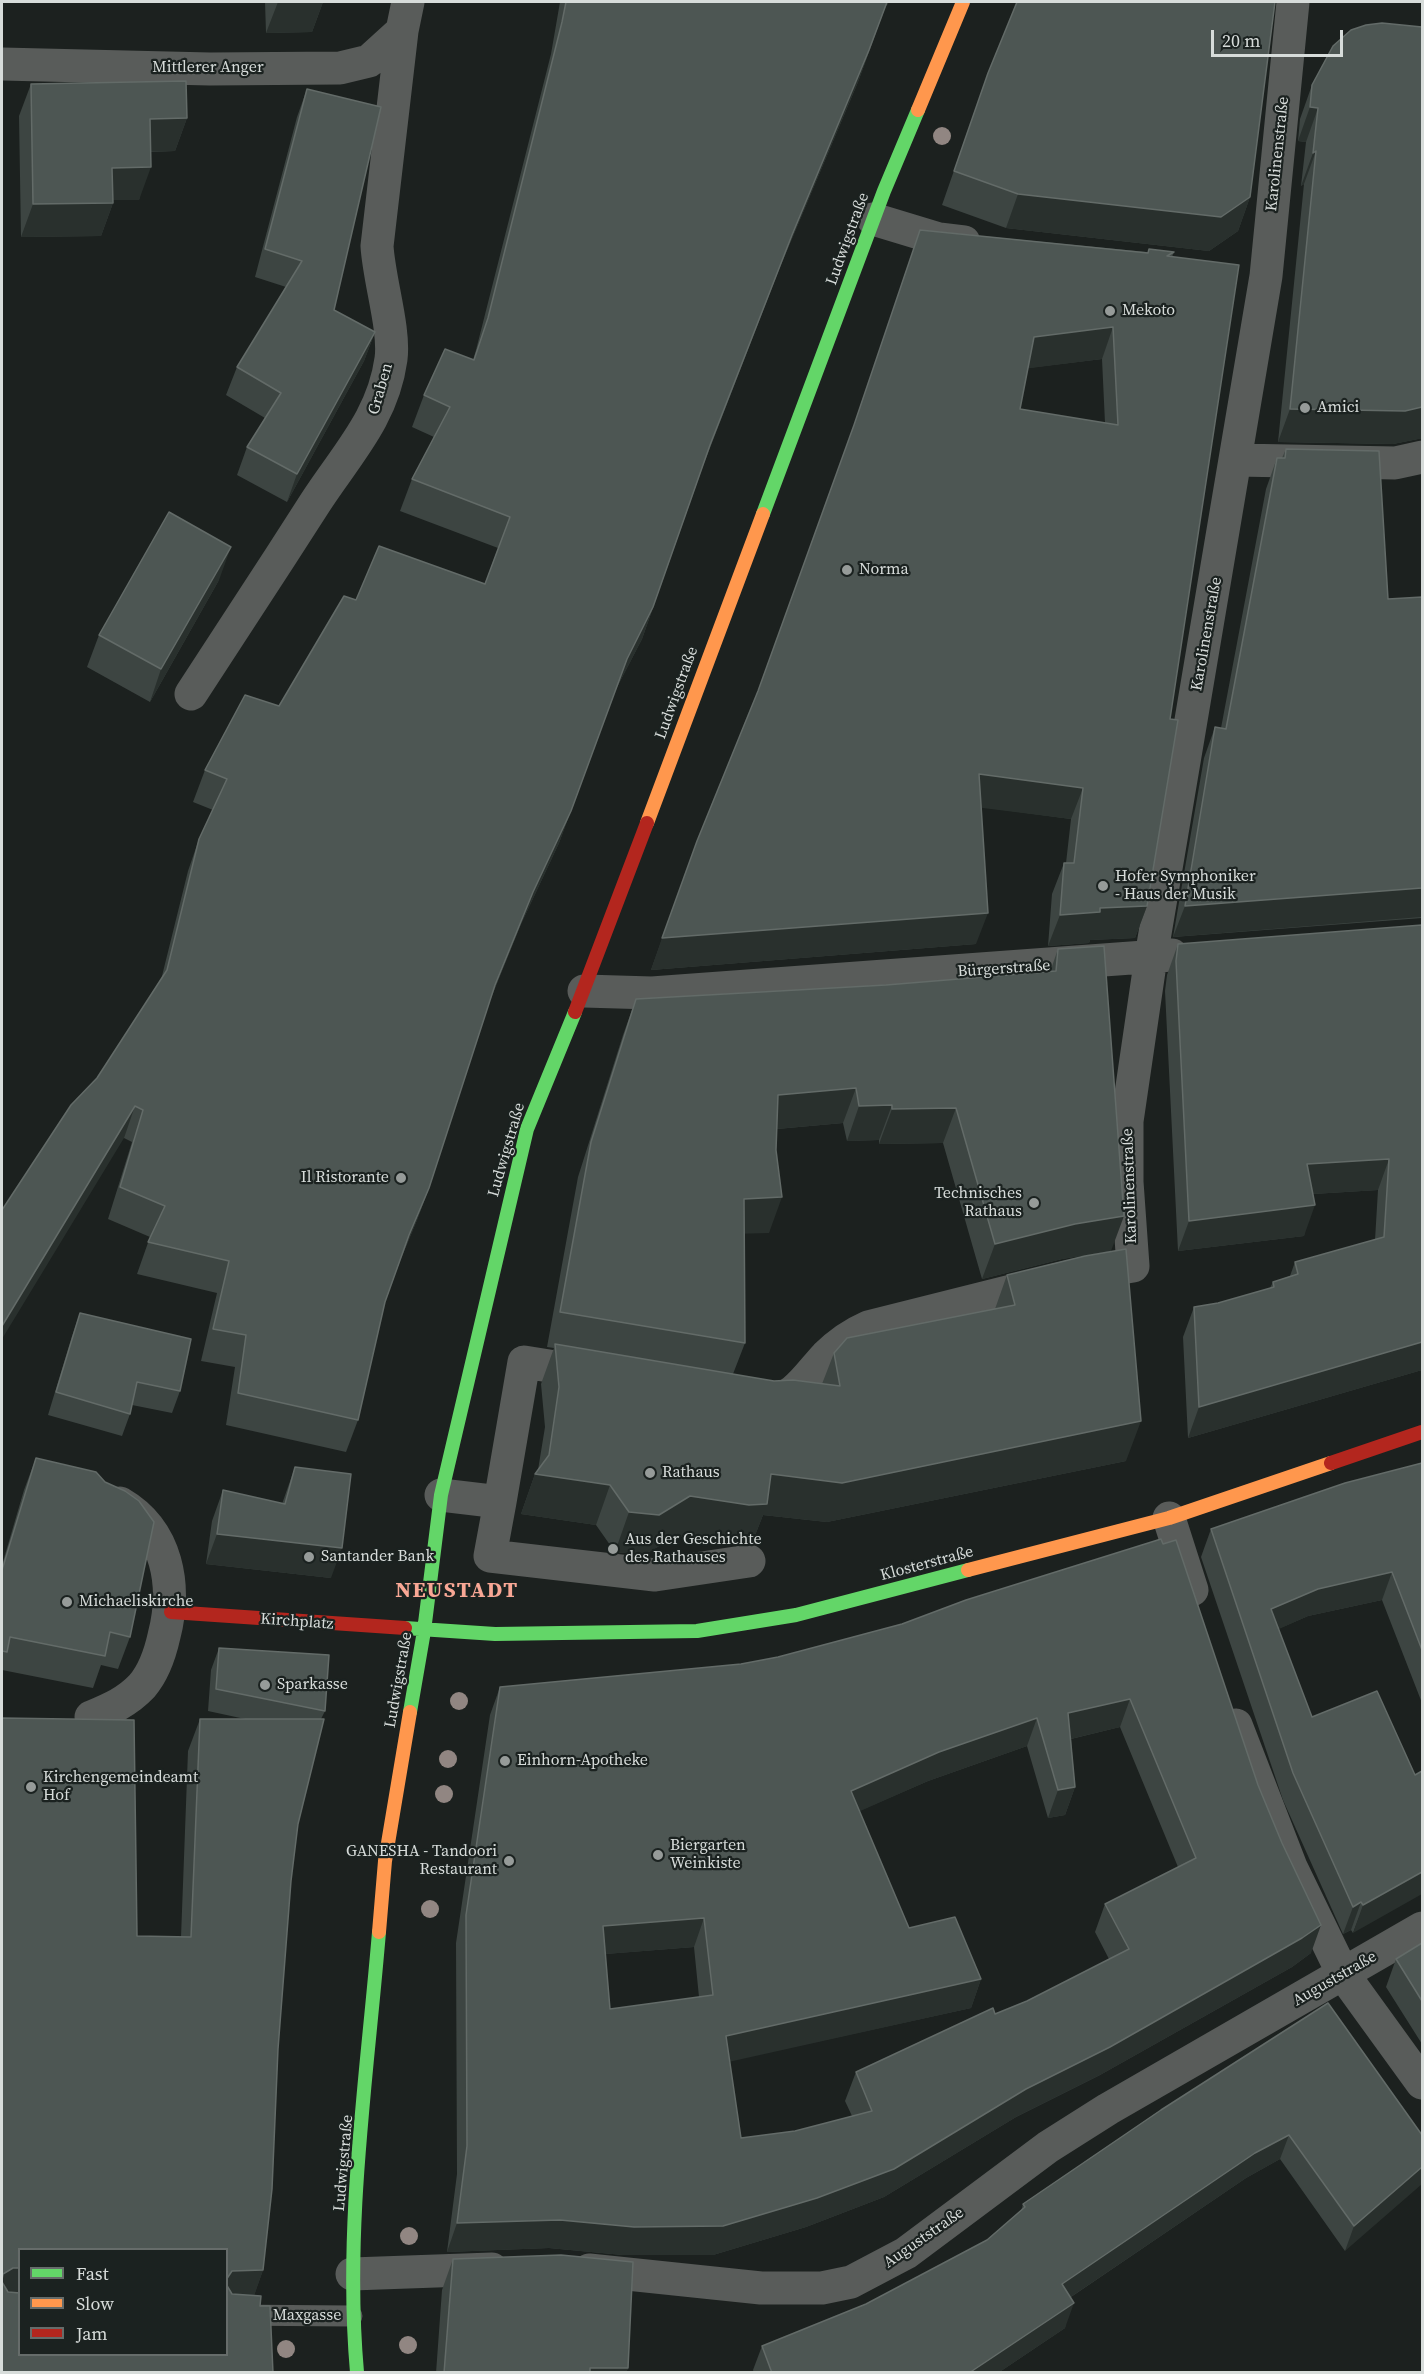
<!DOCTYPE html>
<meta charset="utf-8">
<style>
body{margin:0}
#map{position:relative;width:1424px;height:2374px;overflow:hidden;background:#1c211f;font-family:"Source Serif 4",serif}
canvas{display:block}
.frame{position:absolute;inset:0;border:3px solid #d7dcda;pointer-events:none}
.legend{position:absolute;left:18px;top:2248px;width:210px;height:108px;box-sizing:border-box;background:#1b2220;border:2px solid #666c6a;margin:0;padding:8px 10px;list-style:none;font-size:18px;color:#d7dcda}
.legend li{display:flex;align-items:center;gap:12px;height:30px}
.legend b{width:30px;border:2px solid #666c6a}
.scale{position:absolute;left:1211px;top:30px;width:132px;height:27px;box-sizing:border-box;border:3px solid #d7dcda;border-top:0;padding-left:8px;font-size:18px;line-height:21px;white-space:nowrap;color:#d7dcda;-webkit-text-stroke:4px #1b2220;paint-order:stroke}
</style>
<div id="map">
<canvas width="1424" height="2374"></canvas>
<div class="frame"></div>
<ul class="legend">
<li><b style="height:8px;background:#63d668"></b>Fast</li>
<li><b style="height:8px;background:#ff974d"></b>Slow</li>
<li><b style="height:8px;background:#b3261e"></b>Jam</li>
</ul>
<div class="scale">20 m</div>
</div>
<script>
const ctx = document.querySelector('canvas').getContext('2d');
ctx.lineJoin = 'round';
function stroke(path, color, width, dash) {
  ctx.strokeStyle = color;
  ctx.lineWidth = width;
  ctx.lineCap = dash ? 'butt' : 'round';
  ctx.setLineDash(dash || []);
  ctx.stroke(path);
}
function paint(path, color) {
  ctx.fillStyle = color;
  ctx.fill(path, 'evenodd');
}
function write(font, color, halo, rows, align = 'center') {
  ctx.font = font + ' "Source Serif 4",serif';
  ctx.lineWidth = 4.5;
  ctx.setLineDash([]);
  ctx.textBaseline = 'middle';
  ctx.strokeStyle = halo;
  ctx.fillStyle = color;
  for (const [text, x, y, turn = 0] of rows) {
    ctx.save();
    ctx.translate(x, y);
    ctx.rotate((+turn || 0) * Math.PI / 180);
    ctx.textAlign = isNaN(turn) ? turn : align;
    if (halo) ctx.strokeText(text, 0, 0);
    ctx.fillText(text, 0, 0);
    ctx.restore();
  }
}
stroke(new Path2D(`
 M226,2315L352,2316`), '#595c5a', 21);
stroke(new Path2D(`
 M2,64L210,69L340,68L369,61L402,31
 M873,219L939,239L964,242
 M1237,460L1395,463L1422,457
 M191,694C232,631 274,567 315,503C346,455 383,418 391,359C395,329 379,280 377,246L402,31L408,2
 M584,991L652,993L1172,955
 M765,1402C794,1401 808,1375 826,1356C839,1343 852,1334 868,1327L1067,1277L1133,1266L1127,1182V1121L1151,957L1266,276L1293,2
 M441,1495L500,1502L524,1362L593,1373
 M500,1502L490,1556L655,1575L749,1561
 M1169,1518L1192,1590
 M91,1717C110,1709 127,1702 142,1686C154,1672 160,1654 164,1636C177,1586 168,1531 120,1503
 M1236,1725L1291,1867L1343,1974L1422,2083
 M589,2270L761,2288H822L851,2282L906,2253L1048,2147L1108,2109L1422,1928
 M352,2274L492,2269`), '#595c5a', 33);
stroke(new Path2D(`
 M763,514L884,191L918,110
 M405,1628L495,1634L697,1631L796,1615L968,1570
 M410,1712L424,1631L441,1495L527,1129L575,1012
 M357,2372C344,2227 367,2077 379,1932`), '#63d668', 14);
stroke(new Path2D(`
 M918,110L963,2
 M647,823L763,514
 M968,1570L1169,1518L1331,1463
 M379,1932L385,1861L410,1712`), '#ff974d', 14);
stroke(new Path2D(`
 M575,1012L647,823
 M1331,1463L1422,1432
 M171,1612L405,1628`), '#b3261e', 14);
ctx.fillStyle = '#918682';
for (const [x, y] of [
 [942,136],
 [459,1701],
 [448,1759],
 [444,1794],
 [430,1909],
 [409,2236],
 [408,2345],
 [286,2349]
]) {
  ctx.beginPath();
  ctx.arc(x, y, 9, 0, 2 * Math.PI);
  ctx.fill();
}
paint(new Path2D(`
 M265,2H323L312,32L266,33Z
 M560,2H889L885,8L858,82L780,267L703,466L642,639L615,691L559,843L521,924L489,1003L429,1188L417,1220L400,1261L385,1302L358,1420L346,1452L226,1425L235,1367L201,1361L217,1293L137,1274L150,1237L108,1219L132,1142L124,1138L97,1078L161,980L188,871L199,839L213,810L193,802L205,770L279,706L356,600L485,584L498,548L400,511L412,479L434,437L412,427L424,395L473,360L476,350L551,54Z
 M988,73L1250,197L1238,231L1209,251L1006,228L942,205Z
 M31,84L187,118L175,151L151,152L139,200H113V203L101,236L21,237L19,116Z
 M1312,85L1418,439L1393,444L1278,442L1304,184L1301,186L1306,142L1298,141L1300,119Z
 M307,89L334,310L375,332L364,361L287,502L237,475L247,447L265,418L226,395L237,367L286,287L255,277L297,117Z
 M920,230L1147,252H1174L1172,257L1170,719L1147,906L1135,938L1090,940L1089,943L1048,946L1052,894L1064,863H1066L1071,819L981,807L976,944L651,970L697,841L758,692L843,457ZM1102,359L1105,423L1020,409L1028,368Z
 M1286,449L1388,599L1422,597V918L1173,937L1204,758L1215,727L1221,728L1266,489L1277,458H1282Z
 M219,580L150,702L87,667L99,635Z
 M1422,925V1370L1188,1438L1183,1337L1194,1307L1218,1303L1270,1288L1273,1282L1290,1276L1295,1262L1375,1240L1378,1190L1313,1194L1304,1236L1178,1251L1165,991L1167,975L1178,944Z
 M1058,949L1111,1251L1062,1259L982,1279L943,1143L879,1144V1140L847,1141L843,1123L777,1129L769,1233H744L745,1343L733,1374L774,1381L822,1384L834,1353L995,1309L1007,1275L1126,1461L827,1522L763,1515L752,1543L734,1544L676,1536L644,1555L615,1552L596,1525L521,1514L535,1474L538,1470L545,1427L541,1384L554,1348L547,1347L578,1177L623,1035L636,999L886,985L1050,972Z
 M80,1313L180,1391L172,1413L132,1405L130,1414L122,1436L48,1415L72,1336Z
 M36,1458L130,1637L118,1669L101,1665L93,1688L2,1670V1565L24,1490Z
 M1422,1463V1703L1382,1600L1308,1616L1278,1629L1312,1717L1415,1775L1353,1933L1351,1930L1343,1934L1283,1800L1201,1557L1211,1529Z
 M295,1467L331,1578L206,1564L212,1521L223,1490L282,1504Z
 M1161,1539L1311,1953L1292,1967L1100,2075L1016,2117L884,2197L806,2227L713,2255H623L549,2248L447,2252L457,2174L456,1943L490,1715L500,1687L741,1664L778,1657L902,1624ZM1120,1727L1178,1867L1105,1904L1095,1932L1109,1959L1027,2001L856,2072L845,2101L852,2116L795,2131L741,2138L729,2061L971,2008L981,1979L909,1928L859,1811L928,1781L1027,1746L1048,1818L1065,1815L1075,1787L1071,1739ZM694,1947L699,1997L610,2009L605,1954Z
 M219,1648L329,1655L325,1711L321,1719H324L298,1824L291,1881L278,2049L272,2189L263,2270L254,2295L261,2296L260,2306H270L273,2373H2V1718L134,1720L137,1936L181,1937L188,1751L200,1719H245L208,1711L211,1670ZM20,2250H226V2355H20Z
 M1422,1943V2044L1386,1987L1396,1959Z
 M1161,2110L1422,2135L1345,2251L1280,2159L1246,2178L1071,2297L1065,2328L998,2373H754L753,2370L762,2346L866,2304L987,2240L1021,2211L1023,2204Z
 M453,2259L628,2368L626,2373H436L442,2290Z`), '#3d4542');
paint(new Path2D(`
 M278,2H323L312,32L266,33Z
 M887,2H889L885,8L858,82L780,267L698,477L792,235Z
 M1310,107L1318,108L1306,142L1298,141Z
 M187,118L175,151L138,152L150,119Z
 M1316,151L1304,184L1301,186L1313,153Z
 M151,167L139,200H100L112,168Z
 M1018,194L1250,197L1238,231L1209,251L1006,228Z
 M113,203L101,236L21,237L33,204Z
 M1113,327L1102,359L1023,369L1034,337Z
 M375,332L364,361L287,502L297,474Z
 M1422,407V439H1418L1393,444L1278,442L1290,409Z
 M231,547L219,580L150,702L161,669Z
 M653,607L642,639L615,691L559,843L521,924L483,1017L495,985L627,659Z
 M979,774L1083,788L1071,819L967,806Z
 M1422,888V912L1421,917L1173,937L1185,906Z
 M1147,906L1135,938L1090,940L1089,943L1048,946L1060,915L1100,908Z
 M988,913L976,944L651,970L662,938Z
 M856,1088L843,1123L765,1130L778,1095Z
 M892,1105L879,1140L847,1141L859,1106Z
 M135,1106L124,1138L2,1339V1326Z
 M956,1108L943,1143L879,1144L892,1109Z
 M1389,1159L1378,1190L1296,1195L1307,1164Z
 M429,1188L417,1220L397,1267L409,1235Z
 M782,1197L769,1233L732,1234L744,1199Z
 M1315,1205L1304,1236L1178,1251L1189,1221Z
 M1124,1216L1111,1251L1062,1259L982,1279L995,1244L1075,1224Z
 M1422,1342V1370L1188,1438L1199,1407Z
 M1141,1421L1126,1461L827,1522L763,1515L752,1543L734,1544L676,1536L644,1555L615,1552L629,1512L771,1474Z
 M535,1474L610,1485L596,1525L521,1514Z
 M217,1534L342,1548L331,1578L206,1564Z
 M1392,1572L1382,1600L1308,1616L1261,1637L1271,1609L1318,1589Z
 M1130,1699L1120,1727L1058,1742L1068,1713Z
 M1037,1718L1027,1746L928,1781L840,1820L851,1791L939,1752Z
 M1075,1787L1065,1815L1048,1818L1058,1790Z
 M1422,1872V1894L1353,1933L1363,1905Z
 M1361,1902L1351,1930L1343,1934L1353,1907Z
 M704,1918L694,1947L593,1955L603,1926Z
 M1321,1925L1311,1953L1292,1967L1100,2075L1016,2117L884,2197L806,2227L713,2255H623L549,2248L447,2252L457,2223L1026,2089Z
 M981,1979L971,2008L715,2065L726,2036Z
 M1289,2135L1280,2159L1246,2178L1053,2309L1062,2284L1255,2153Z
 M1422,2167V2184L1345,2251L1354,2226Z
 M13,2268H20V2300H2V2278L3,2274Z
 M263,2270L252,2302L226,2303V2280L232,2271Z
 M1074,2303L1065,2328L998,2373H969Z
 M590,2368H628L626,2373H588Z`), '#29302d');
const building = new Path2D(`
 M566,2H887L869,50L792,235L710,445L653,607L627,659L571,811L533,892L495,985L429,1188L409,1235L385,1302L358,1420L238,1393L246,1335L213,1329L229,1261L148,1242L165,1206L120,1187L143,1110L135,1106L2,1326V1210L71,1105L97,1078L167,970L199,839L227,779L205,770L245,695L279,706L344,596L356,600L379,546L485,584L510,517L412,479L450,407L424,395L445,349L474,360L488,318L562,22Z
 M1017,2H1275L1250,197L1221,217L1018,194L954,171L988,73Z
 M1382,23L1422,27V407L1405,411L1290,409L1316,151L1313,153L1318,108L1310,107L1312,85L1333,46L1351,30L1366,25Z
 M186,81L187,118L150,119L151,167L112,168L113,203L33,204L31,84Z
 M307,89L381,107L334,310L375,332L297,474L247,447L281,393L237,367L302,261L265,249Z
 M920,230L1148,253L1149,249L1174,252L1167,256L1239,265L1170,719L1178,720L1147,906L1100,908V912L1060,915L1064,863H1074L1083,788L979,774L988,913L662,938L697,841L758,691L854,425ZM1113,327L1118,425L1020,409L1034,337Z
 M1286,449L1379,451L1388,599L1422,597V888L1185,906L1215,727L1226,729L1277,458H1285Z
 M169,512L231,547L161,669L99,635Z
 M1422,925V1342L1199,1407L1194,1307L1218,1303L1274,1287L1273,1282L1298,1274L1295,1262L1384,1237L1389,1159L1307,1164L1315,1205L1189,1221L1176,961L1178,944Z
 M1104,946L1124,1216L1075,1224L995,1244L956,1108L892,1109V1105L859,1106L856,1088L778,1095L776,1150L782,1197L744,1199L745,1343L560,1312L591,1142L636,999L886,985L1056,971L1058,949Z
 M1126,1249L1141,1421L842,1483L771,1474L767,1504L749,1505L690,1496L659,1515L629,1512L610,1485L535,1474L549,1455L559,1387L555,1344L774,1381L793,1380L840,1386L834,1353L847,1338L1015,1305L1007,1275L1085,1256Z
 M80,1313L191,1339L180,1391L137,1382L130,1414L56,1392Z
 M36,1458L96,1472L105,1482L125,1491L139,1501L154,1522L130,1637L110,1632L105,1656L10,1637L7,1652L2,1651V1570Z
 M1422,1463V1650L1392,1572L1318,1589L1271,1609L1312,1717L1377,1691L1415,1775L1422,1771V1872L1363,1905L1361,1902L1353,1907L1293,1773L1211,1529L1345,1483Z
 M295,1467L351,1474L342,1548L217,1534L223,1490L285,1504Z
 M1161,1539L1163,1544L1176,1540L1258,1785L1282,1843L1321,1925L1302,1938L1110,2047L1026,2089L894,2169L817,2198L723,2226L634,2227L560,2220L457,2223L467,2146L466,1915L500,1687L741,1664L778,1657L902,1624L966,1600ZM1130,1699L1196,1858L1105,1904L1129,1949L1027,2001L995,2014L993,2008L856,2072L872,2111L795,2131L741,2138L726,2036L981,1979L955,1917L909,1928L851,1791L939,1752L1037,1718L1058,1790L1075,1787L1068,1713ZM704,1918L713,1995L610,2009L603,1926Z
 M219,1648L329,1655L325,1711L216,1689Z
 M2,1718L134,1720L137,1936L191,1937L200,1719H324L298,1824L291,1881L278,2049L272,2189L263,2270L232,2271L226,2280V2250H20V2268H13L3,2274L2,2280Z
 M1422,1943V2001L1396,1959Z
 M1328,2003L1422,2135V2167L1354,2226L1289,2135L1255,2153L1062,2284L1074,2303L969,2373H772L762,2346L866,2304L987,2240L1025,2207L1023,2204L1161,2110Z
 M561,2255L633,2262L628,2368H590V2373H444L453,2259Z
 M2,2282L8,2292L20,2293V2355H226V2284L232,2294L261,2296L260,2306H270L273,2373H2Z`);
paint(building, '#4d5653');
stroke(building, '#636b68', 1.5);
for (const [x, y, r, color] of [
 [1110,311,6,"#969b99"],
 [1305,408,6,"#969b99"],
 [847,570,6,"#969b99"],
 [1103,886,6,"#969b99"],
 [401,1178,6,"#969b99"],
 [1034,1203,6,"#969b99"],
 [650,1473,6,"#969b99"],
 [613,1549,6,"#969b99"],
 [309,1557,6,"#969b99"],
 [67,1602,6,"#969b99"],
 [265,1685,6,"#969b99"],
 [505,1761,6,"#969b99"],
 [31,1787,6,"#969b99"],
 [658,1855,6,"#969b99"],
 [509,1861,6,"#969b99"]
]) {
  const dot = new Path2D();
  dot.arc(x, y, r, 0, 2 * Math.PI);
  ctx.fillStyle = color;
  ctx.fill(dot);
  stroke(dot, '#1b2220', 2);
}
write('16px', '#d7dcda', '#1b2220', [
 ["Mittlerer Anger",208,68],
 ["Karolinenstraße",1278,154,-84],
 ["Ludwigstraße",848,239,-70],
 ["Graben",381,389,-74],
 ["Karolinenstraße",1207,634,-80],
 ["Ludwigstraße",677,693,-70],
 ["Bürgerstraße",1004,969,-4],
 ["Ludwigstraße",507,1150,-74],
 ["Karolinenstraße",1130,1186,-92],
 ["Klosterstraße",927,1564,-15],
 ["Kirchplatz",297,1622,4],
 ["Ludwigstraße",399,1680,-80],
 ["Auguststraße",1335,1979,-30],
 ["Ludwigstraße",344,2163,-85],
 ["Auguststraße",924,2238,-35],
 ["Maxgasse",307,2316]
]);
write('16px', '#d7dcda', '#1b2220', [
 ["Mekoto",1122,311],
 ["Amici",1317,408],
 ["Norma",859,570],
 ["Hofer Symphoniker",1115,877],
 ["- Haus der Musik",1115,895],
 ["Il Ristorante",389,1178,"right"],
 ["Technisches",1022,1194,"right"],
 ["Rathaus",1022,1212,"right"],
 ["Rathaus",662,1473],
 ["Aus der Geschichte",625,1540],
 ["des Rathauses",625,1558],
 ["Santander Bank",321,1557],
 ["Michaeliskirche",79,1602],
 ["Sparkasse",277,1685],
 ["Einhorn-Apotheke",517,1761],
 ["Kirchengemeindeamt",43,1778],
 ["Hof",43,1796],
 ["Biergarten",670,1846],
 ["Weinkiste",670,1864],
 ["GANESHA - Tandoori",497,1852,"right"],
 ["Restaurant",497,1870,"right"]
], 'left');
ctx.letterSpacing = '1.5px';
write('bold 22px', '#f8a795', '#1b2220', [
 ["NEUSTADT",457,1591]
]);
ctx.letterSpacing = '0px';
</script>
